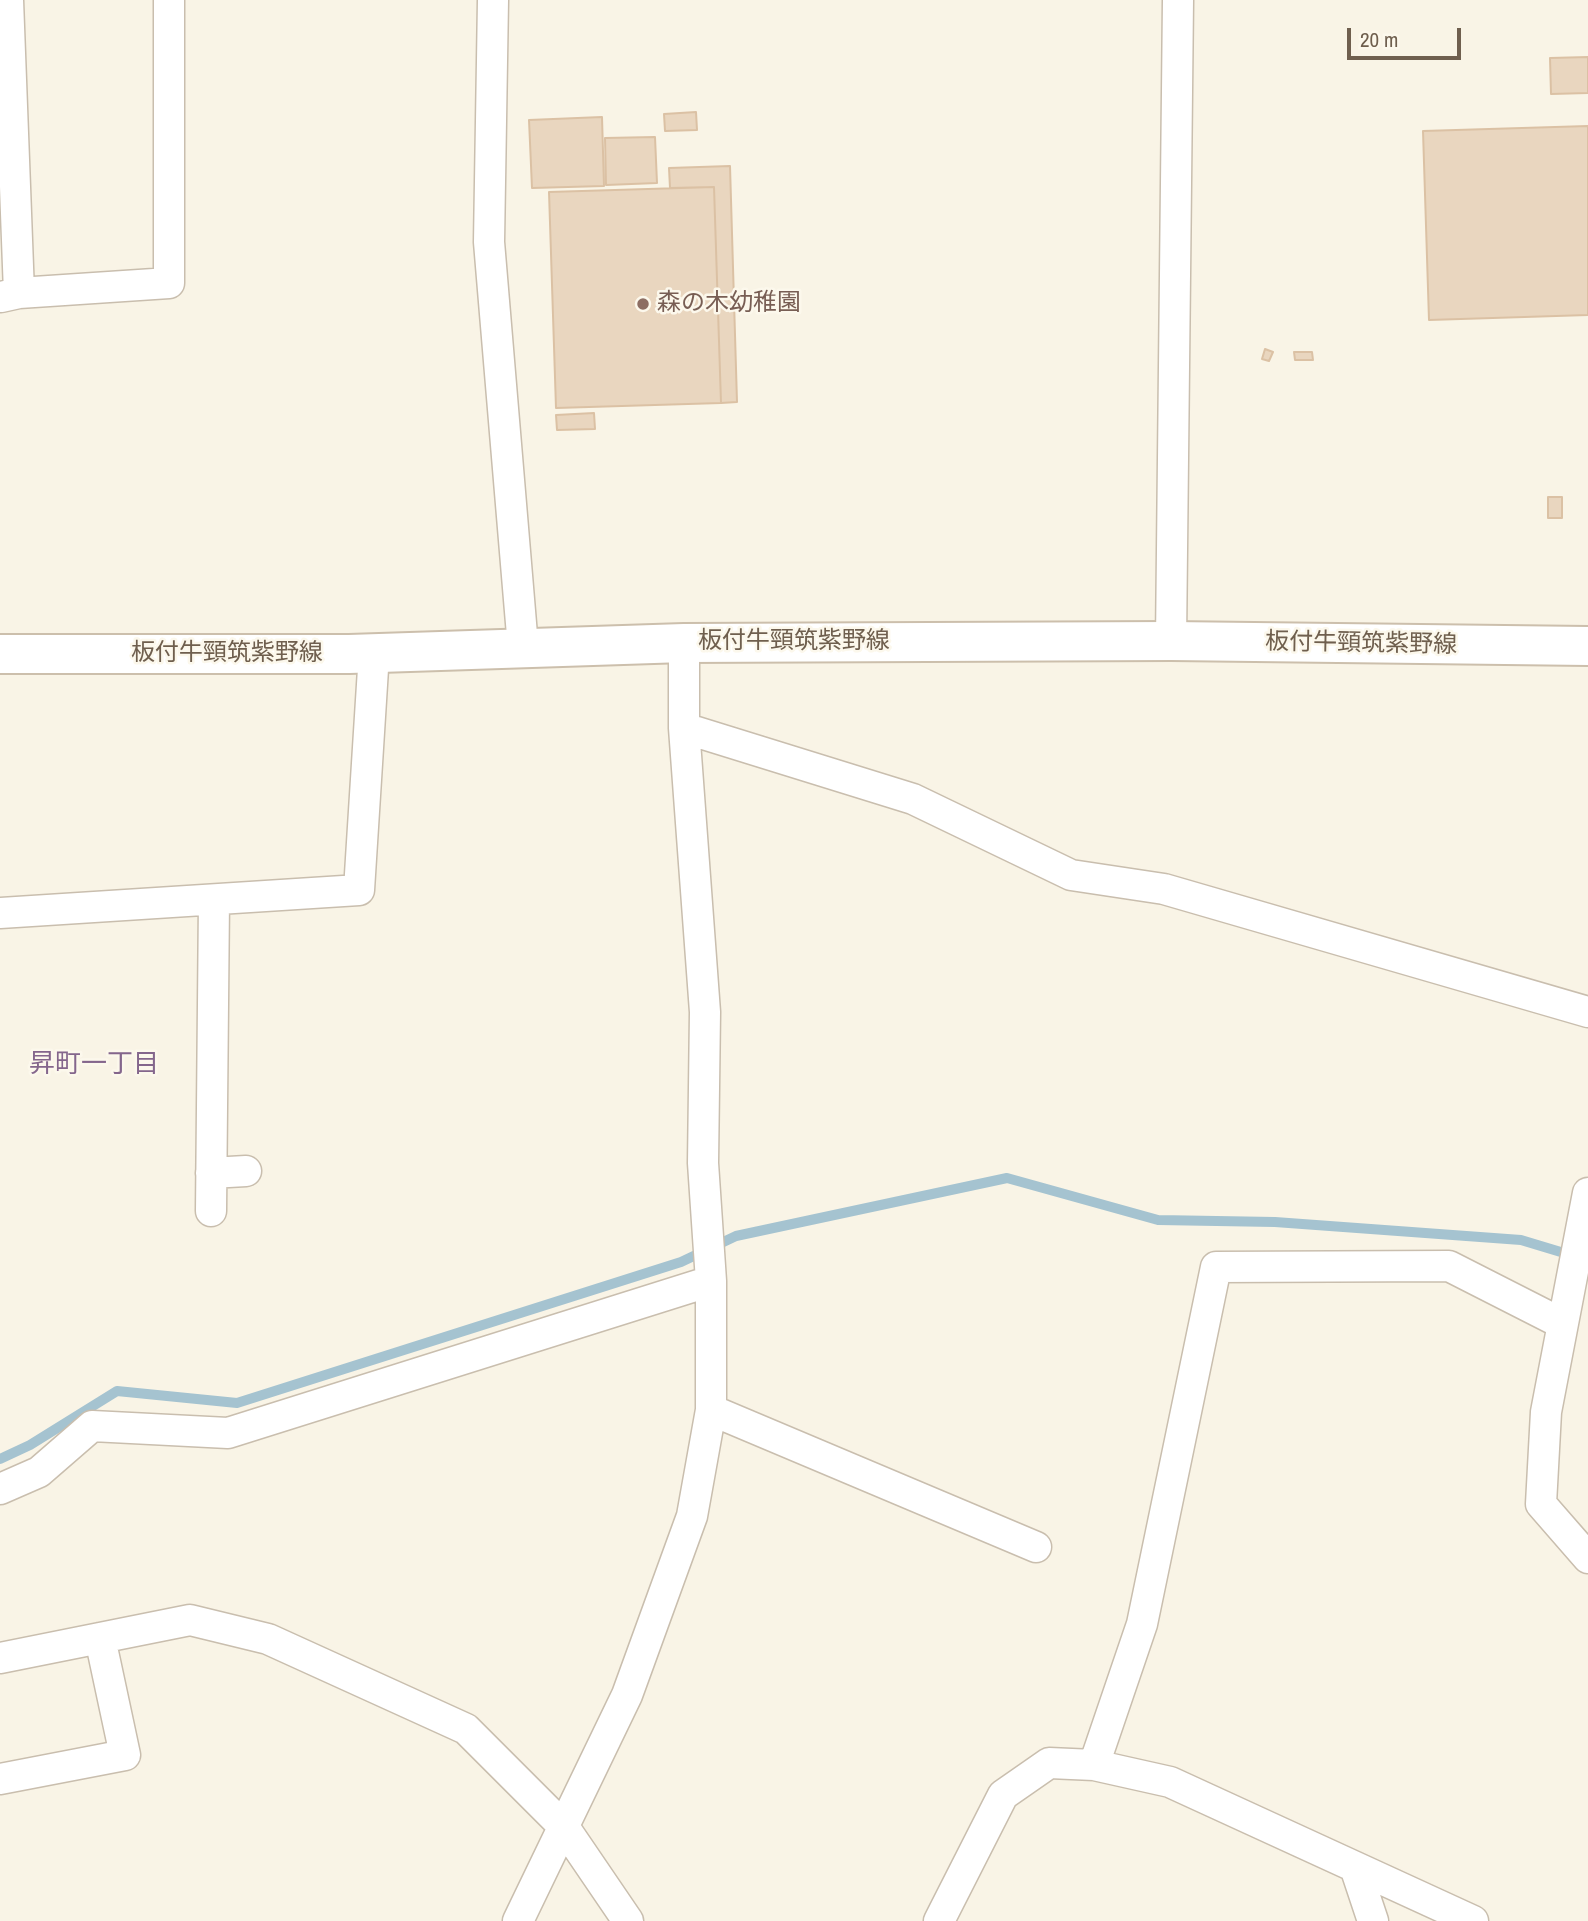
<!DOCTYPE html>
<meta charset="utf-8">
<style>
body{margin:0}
#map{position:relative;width:1588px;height:1921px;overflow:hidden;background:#f9f4e6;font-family:"Archivo Narrow",sans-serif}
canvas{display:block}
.scale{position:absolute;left:1347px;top:28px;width:114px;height:32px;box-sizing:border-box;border:4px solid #6f5f4e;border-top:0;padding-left:9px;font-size:21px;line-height:24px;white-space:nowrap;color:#6f5f4e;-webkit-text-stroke:5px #fcf8ec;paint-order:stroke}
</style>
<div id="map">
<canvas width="1588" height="1921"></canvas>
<div class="scale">20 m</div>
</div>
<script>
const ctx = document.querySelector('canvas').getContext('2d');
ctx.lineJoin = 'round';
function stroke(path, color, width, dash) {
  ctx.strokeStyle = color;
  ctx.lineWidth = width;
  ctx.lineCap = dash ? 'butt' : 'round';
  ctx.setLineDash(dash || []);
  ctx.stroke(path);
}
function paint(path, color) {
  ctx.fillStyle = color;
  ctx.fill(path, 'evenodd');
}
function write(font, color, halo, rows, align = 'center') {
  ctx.font = font + ' "Archivo Narrow","Noto Sans JP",sans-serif';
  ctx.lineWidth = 5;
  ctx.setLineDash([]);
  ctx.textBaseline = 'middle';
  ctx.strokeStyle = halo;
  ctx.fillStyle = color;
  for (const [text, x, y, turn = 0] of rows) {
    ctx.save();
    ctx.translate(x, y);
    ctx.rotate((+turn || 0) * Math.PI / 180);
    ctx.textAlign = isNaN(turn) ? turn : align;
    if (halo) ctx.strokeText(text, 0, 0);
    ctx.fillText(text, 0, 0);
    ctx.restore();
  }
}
stroke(new Path2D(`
 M0,1459L30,1445L117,1391L237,1403L681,1262L736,1236L1007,1178L1158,1220L1275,1222L1521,1240L1574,1256`), '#a5c3d0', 10);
const building = new Path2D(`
 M1588,57V93L1551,94L1550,58Z
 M696,112L697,130L665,131L664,114Z
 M602,117L604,186L532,188L529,120Z
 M1588,126V315L1429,320L1423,131Z
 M655,137L657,183L606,185L605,138Z
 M730,166L737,402L721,403L714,187L670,188L669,168Z
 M714,187L721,403L556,408L549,192Z
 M1265,349L1273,352L1269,361L1262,359Z
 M1294,352H1312L1313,360H1295Z
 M594,413L595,429L557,430L556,415Z
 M1548,497H1562V518H1548Z`);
paint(building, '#e9d6bf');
stroke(building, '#dbc1a4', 2);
const minor = new Path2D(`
 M493,0L489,242L523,647
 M19,293L169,283V0
 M1,297L19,293L8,0
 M1171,641L1178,0
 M684,728L913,799L1071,875L1164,889L1588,1012
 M0,913L359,890L374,653
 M211,1173L246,1171
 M1588,1193L1546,1412L1541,1504L1588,1558
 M211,1211L214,900
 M711,1410L1036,1547
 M0,1489L39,1472L92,1426L228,1433L711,1281
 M0,1658L190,1620L268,1639L466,1729L564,1827L628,1921
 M0,1779L125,1755L100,1638
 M1355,1867L1373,1921
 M518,1921L627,1695L692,1516L711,1410V1281L703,1163L705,1012L684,728V643
 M939,1921L1003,1795L1049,1763L1094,1765
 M1473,1921L1170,1782L1094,1765L1142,1624L1216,1267L1449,1266L1561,1323`);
const secondary = new Path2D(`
 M0,654H349L684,643L1171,641L1588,646`);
stroke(minor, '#c9beae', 33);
stroke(secondary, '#ccbfac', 42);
stroke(minor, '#fff', 30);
stroke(secondary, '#fff', 38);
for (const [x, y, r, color] of [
 [643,304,7,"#8d6e63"]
]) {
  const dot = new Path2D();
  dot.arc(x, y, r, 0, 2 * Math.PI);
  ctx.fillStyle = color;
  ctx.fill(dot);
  stroke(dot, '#fcf8ec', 2.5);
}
write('24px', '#785e54', '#fcf8ec', [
 ["森の木幼稚園",657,304]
], 'left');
write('24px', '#6f5f4e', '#fcf8ec', [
 ["板付牛頸筑紫野線",794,642],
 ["板付牛頸筑紫野線",1361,644,1],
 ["板付牛頸筑紫野線",227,654]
]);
write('26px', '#84668c', '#fcf8ec', [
 ["昇町一丁目",94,1065]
]);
</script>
